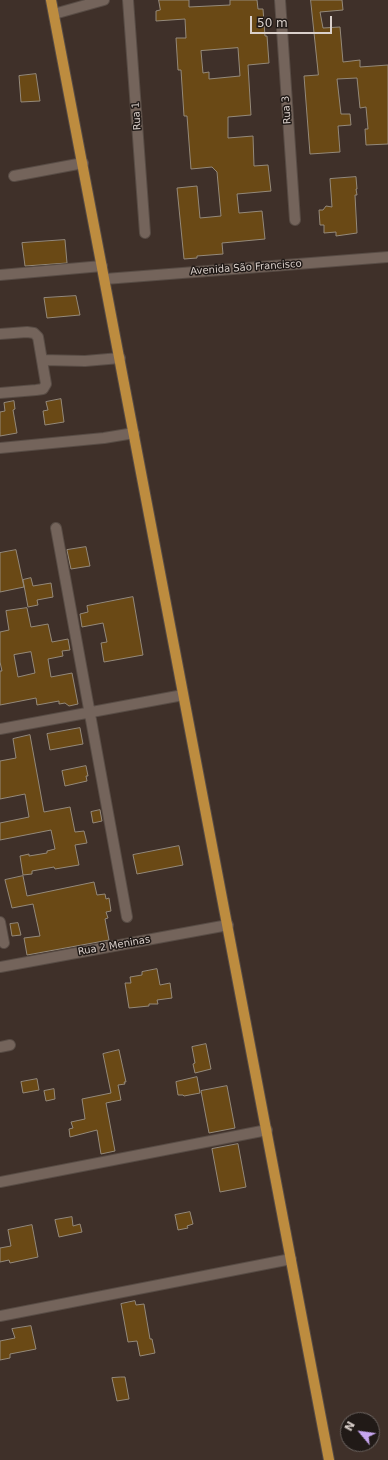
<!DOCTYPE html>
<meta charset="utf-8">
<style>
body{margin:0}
#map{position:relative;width:388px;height:1460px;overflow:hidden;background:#3f3029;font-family:"DejaVu Sans",sans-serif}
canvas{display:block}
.north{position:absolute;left:340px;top:1412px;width:40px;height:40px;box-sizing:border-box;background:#211a17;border:1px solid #6b635f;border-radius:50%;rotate:299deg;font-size:11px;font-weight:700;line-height:16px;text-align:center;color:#dad0cb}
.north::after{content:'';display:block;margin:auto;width:14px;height:18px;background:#c7a6f0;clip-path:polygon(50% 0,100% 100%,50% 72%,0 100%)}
.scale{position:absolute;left:250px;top:16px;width:82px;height:18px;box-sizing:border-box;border:2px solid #dad0cb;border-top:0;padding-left:5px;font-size:12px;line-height:14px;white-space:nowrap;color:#dad0cb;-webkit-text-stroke:3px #211a17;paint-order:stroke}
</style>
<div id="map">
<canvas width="388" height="1460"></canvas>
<div class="north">N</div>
<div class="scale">50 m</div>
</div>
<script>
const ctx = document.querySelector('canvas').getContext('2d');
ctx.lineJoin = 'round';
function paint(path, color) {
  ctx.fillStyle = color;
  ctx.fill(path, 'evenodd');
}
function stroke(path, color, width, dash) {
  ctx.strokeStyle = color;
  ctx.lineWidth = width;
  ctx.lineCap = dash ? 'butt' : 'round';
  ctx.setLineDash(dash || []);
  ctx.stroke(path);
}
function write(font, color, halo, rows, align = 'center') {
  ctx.font = font + ' "DejaVu Sans",sans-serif';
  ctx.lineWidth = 3;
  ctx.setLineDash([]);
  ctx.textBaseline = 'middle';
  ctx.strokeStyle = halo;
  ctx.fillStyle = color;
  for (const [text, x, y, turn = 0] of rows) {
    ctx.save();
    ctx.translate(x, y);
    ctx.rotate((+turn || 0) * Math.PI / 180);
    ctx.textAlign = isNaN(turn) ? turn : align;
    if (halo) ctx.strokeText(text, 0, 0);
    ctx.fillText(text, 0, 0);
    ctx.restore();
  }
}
const building = new Path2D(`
 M159,0H189V7L230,5V0H257L258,9H263L265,36H267L269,63L248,65L251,115L228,117V138L253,136L254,166L268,165L271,191L237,194L239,213L262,211L265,239L222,243L223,254L197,256V258L184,259L177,188L197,186L200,218L221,216L217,172L212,167L191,169L187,116H184L181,70H178L176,38H186L185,19L156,21V11L160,10ZM238,48L240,76L209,79V72L203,73L201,51Z
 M311,0H342L343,10L320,12L323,28L340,27L343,62L360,60V67L388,65V144L366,145L365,129H368L366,107L360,108L357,78L337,79L341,114H350L351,125L338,126L340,152L310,154L304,76L318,75Z
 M36,74L40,101L21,102L19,76Z
 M356,177L357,189H356L357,195H355L357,233L336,236V232L324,233V225H320L319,210H323L326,206L332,207L330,179Z
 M65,240L67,263L25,266L22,243Z
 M76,296L80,315L47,318L44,298Z
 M61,399L64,422L45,425L43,411L48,410L46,402Z
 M14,401L15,409L13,410L17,433L0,436V412L5,411L4,403Z
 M86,547L90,566L71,569L67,550Z
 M16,550L24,587L0,592V553Z
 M31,578L33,586L51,583L53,597L37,600L38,605L28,607L23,580Z
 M133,597L143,655L104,662L101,643L107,642L103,623L82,627L80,614L88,612L87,606Z
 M27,608L31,627L48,624L52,642L68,639L70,650L62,651L63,656L48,659L51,677L72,673L78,704L69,706L65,703L59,704V701L37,705L36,698L0,705V671H2L0,662V632L9,630L6,611ZM31,652L35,673L18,677L14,655Z
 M80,728L83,744L50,750L47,734Z
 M30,735L44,812L70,807L75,832L84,831L87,843L75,845L79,865L55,869L54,867L32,871V874L23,875L20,856L29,854V856L47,853V851L55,849L51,830L0,840V823L29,817L25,794L0,799V761L16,758L13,739Z
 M86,766L88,776H86L87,781L65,786L62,771Z
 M100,810L102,821L93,823L91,812Z
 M179,846L183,865L137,874L133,855Z
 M23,876L27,896L94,882L97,895L105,894L106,899L109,898L111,911L106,912L108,918L105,919L109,940L27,955L24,938L40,936L33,904L12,908L5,880Z
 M18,923L21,935L12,936L10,924Z
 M157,969L160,985L170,983L172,998L157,1000L158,1004H149V1006L129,1008L125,983H131L130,977L142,975V972Z
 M206,1044L211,1069L195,1073L193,1064L195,1063L192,1047Z
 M119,1050L126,1082H124L125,1084L118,1085L121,1100L106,1103L115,1151L101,1154L97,1130L70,1137L69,1129L73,1128L71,1122L85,1119L82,1099L111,1093L103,1054Z
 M197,1077L200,1093L184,1096L183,1095H178L176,1082Z
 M37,1079L39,1090L23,1093L21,1082Z
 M227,1086L235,1128L209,1133L201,1091Z
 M54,1089L55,1099L46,1101L44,1091Z
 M238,1144L246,1187L220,1192L212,1149Z
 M190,1212L193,1224L187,1226L188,1228L178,1230L175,1215Z
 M72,1217L73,1226L80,1224L82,1232L59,1237L55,1220Z
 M32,1225L38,1257L10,1263L9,1260L0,1262V1248L11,1246L8,1230Z
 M135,1301L136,1305L144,1304L150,1339H152L155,1353L140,1356L137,1341L128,1342L121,1304Z
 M31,1326L36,1349L10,1354V1358L0,1360V1341L15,1338L12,1329Z
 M121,1377H125L129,1399L117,1401L112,1378Z`);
paint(building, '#6a4915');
stroke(building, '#94897a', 1);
const minor = new Path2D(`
 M128,0L145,233
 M280,0L295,220
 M54,14L104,0
 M14,176L83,163
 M0,275L102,266
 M105,279L388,257
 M0,334L27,332L34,333L38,337L46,384L43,389L36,390L0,393
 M42,360L85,361L120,358
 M0,448L104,438L134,433
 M56,528L127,917
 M0,729L183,695
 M0,922L4,943
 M0,967L228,925
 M0,1047L10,1045
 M0,1182L267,1130
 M0,1316L291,1259`);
const major = new Path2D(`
 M51,0L329,1460`);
stroke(minor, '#584c45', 12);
stroke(major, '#584c45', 12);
stroke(minor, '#74645b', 10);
stroke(major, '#bd8c3f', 10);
write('10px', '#dad0cb', '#211a17', [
 ["Rua 3",287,110,-94],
 ["Rua 1",137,116,-94],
 ["Avenida São Francisco",246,268,-4],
 ["Rua 2 Meninas",114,946,-10]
]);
</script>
